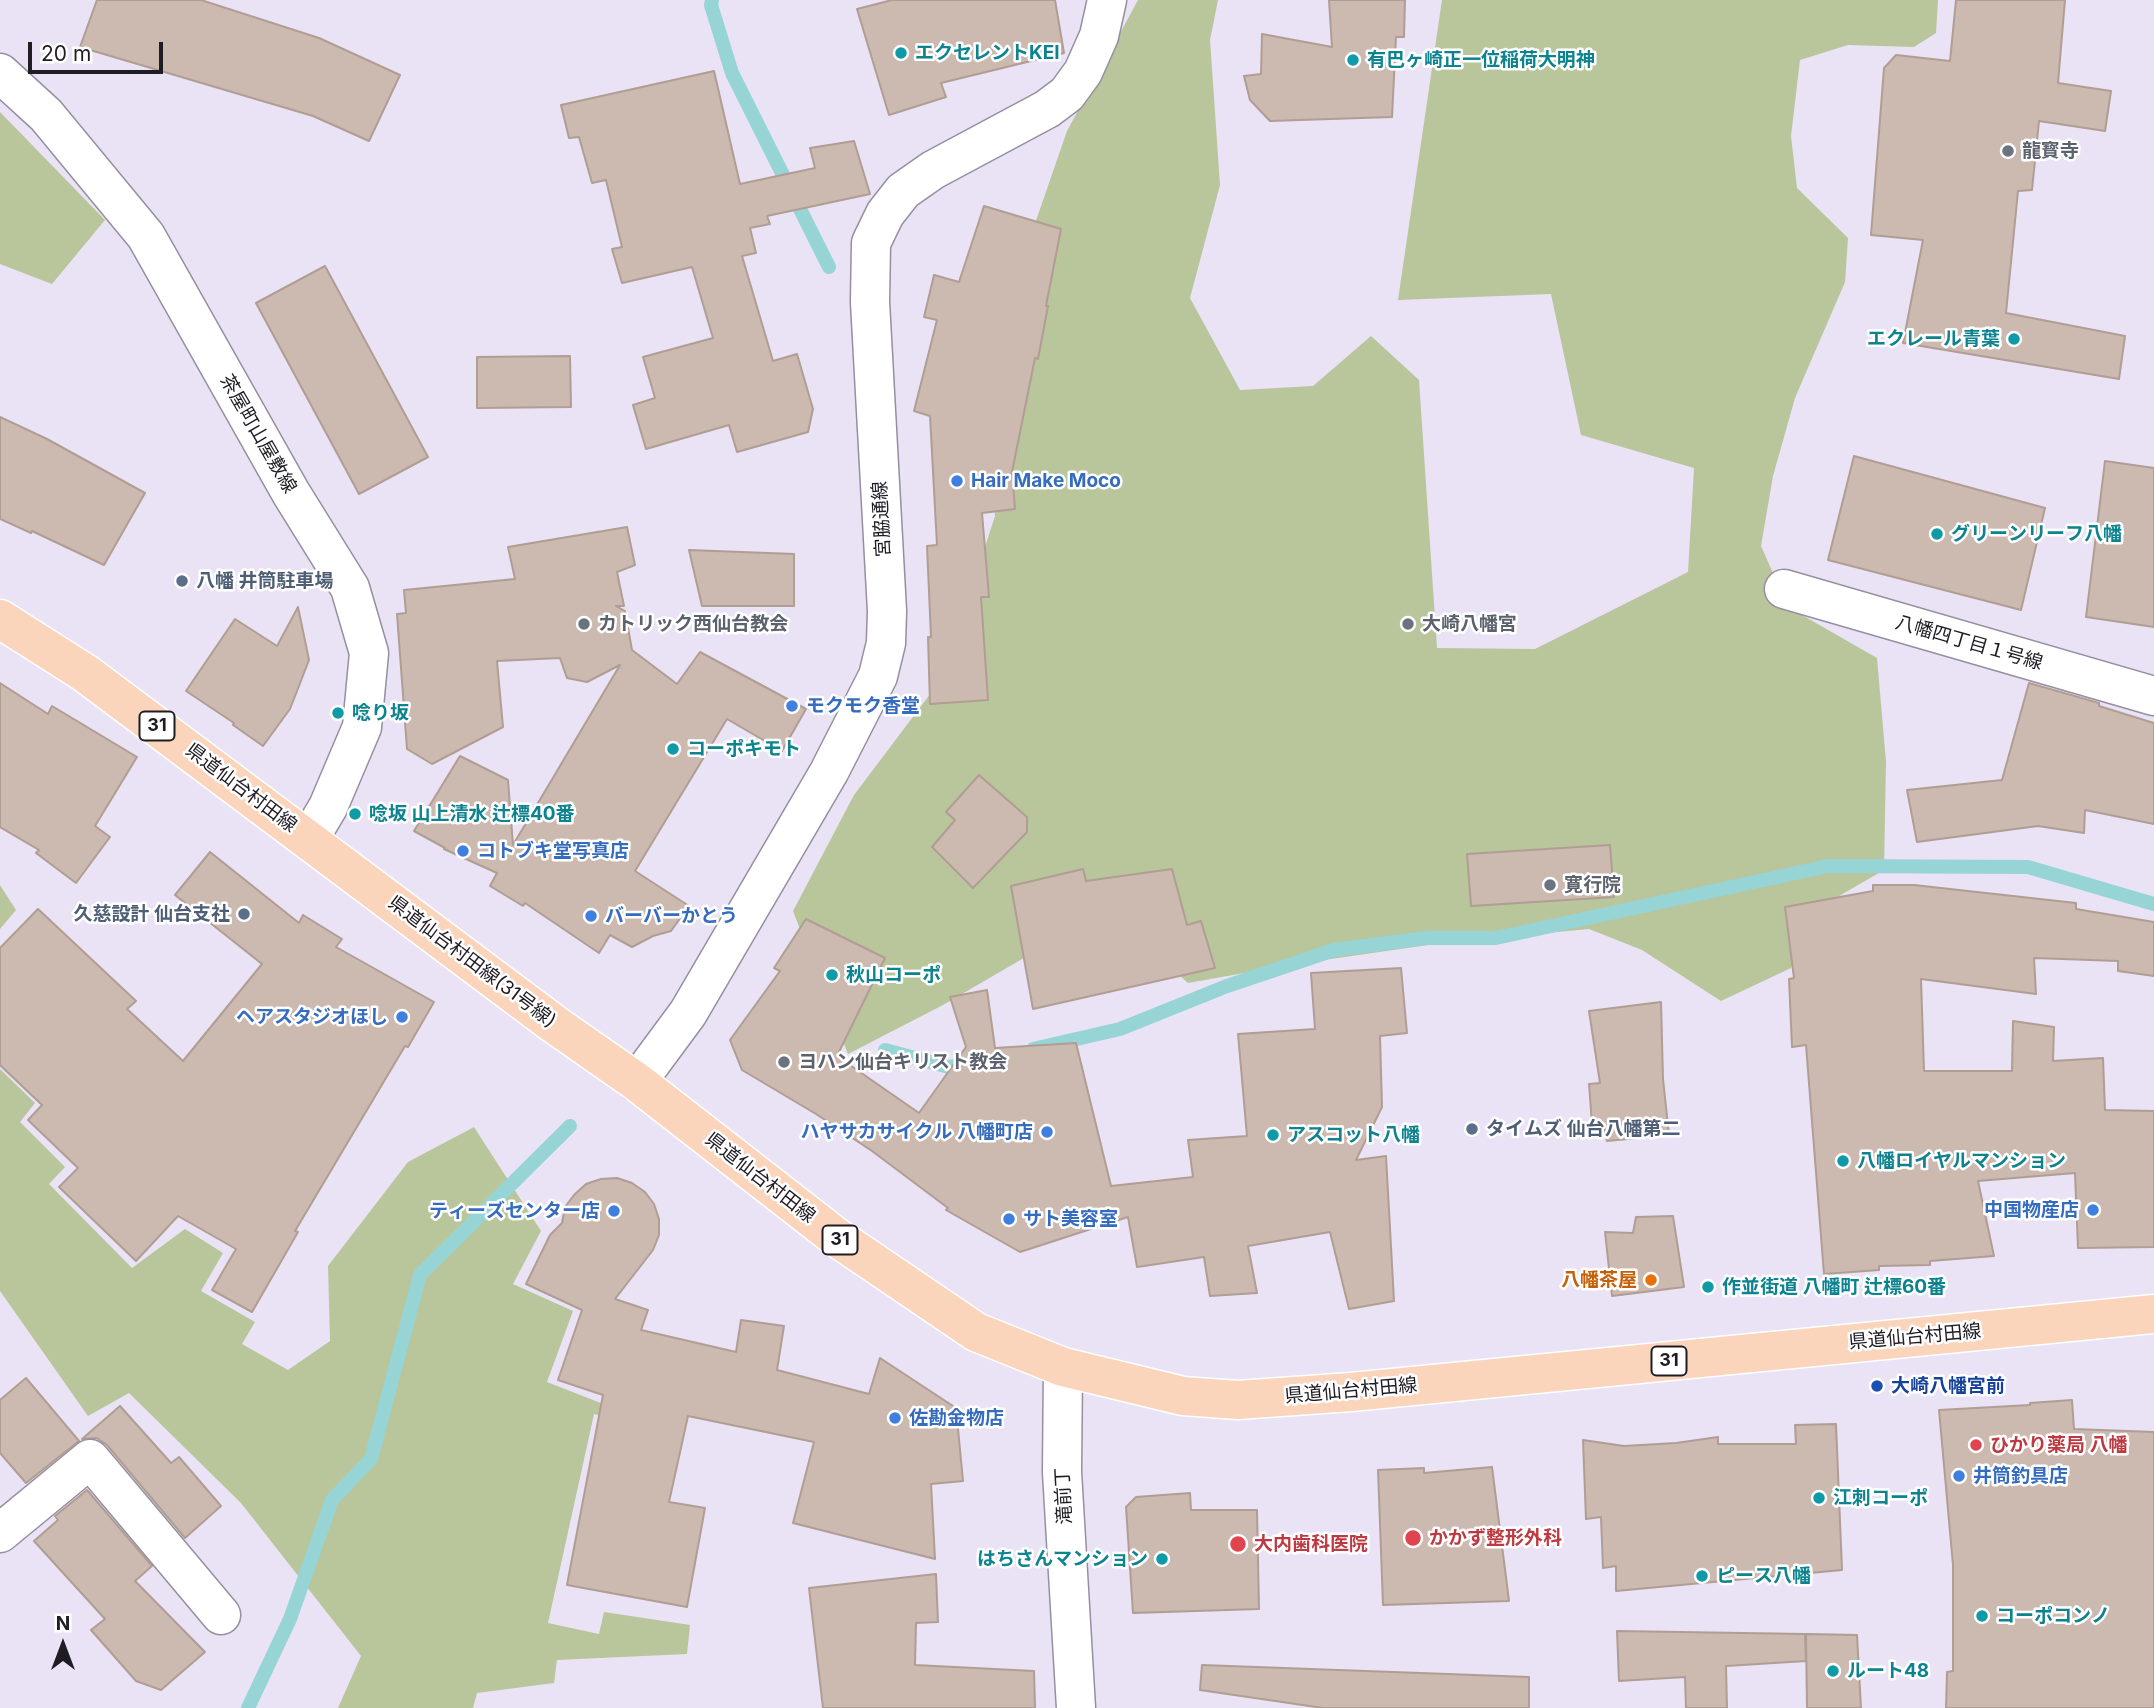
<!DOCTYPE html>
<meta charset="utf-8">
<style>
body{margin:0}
#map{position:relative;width:2154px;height:1708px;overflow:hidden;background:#e9e3f5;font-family:Inter,sans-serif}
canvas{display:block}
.north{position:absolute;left:28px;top:1610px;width:70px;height:70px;-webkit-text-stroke:5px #fff;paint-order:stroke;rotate:0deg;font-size:19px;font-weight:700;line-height:28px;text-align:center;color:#1f1c23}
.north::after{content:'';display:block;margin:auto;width:24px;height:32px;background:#1f1c23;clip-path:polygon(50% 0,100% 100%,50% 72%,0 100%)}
.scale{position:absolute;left:28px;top:42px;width:135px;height:32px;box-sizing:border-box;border:4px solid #1f1c23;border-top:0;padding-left:9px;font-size:21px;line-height:24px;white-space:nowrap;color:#1f1c23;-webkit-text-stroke:5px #fff;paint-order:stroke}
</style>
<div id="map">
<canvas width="2154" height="1708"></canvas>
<div class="north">N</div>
<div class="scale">20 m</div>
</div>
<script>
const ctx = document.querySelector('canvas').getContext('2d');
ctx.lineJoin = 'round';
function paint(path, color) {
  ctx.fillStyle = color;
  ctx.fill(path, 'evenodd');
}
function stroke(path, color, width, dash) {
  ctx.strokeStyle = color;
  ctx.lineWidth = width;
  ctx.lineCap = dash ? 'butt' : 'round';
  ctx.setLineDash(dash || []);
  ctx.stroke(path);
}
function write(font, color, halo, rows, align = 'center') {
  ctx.font = font + ' Inter,"Noto Sans JP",sans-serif';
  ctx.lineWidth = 5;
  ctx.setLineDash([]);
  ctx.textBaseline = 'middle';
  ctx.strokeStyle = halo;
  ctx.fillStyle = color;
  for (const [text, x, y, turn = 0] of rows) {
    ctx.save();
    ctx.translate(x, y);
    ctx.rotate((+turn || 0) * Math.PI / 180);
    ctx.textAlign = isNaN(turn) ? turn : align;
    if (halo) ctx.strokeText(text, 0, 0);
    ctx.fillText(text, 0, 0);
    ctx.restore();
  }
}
paint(new Path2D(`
 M1138,0H1218L1210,40L1220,185L1190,298L1240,390L1313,386L1371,336L1419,380L1437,648L1535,649L1688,572L1694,468L1581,435L1551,294L1398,300L1442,0H1938L1936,33L1914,47L1848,45L1800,60L1791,136L1797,188L1848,238L1845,282L1795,398L1773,476L1761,546L1788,607L1877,658L1886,762L1884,870L1808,914L1791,968L1721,1001L1642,950L1589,929L1442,943L1289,965L1188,983L1132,933L1029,955L943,1005L848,1054L793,911L854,795L943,677L995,516L985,368L1067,131Z
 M0,112L105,220L52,284L0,264Z
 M0,885L16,910L0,929Z
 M0,1069L35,1103L20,1122L65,1167L49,1184L132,1268L185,1229L223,1253L201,1291L255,1322L242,1344L288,1370L330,1341L328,1266L408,1162L474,1127L541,1231L513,1284L573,1311L547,1382L616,1409L615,1419L594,1414L548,1623L599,1634L604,1612L690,1625L687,1654L557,1660L554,1683L477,1693L473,1708H338L361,1656L241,1503L129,1393L88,1416L0,1291Z`), '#b9c59b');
stroke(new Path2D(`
 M712,0L711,5L732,73L829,267
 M1033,1049L1120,1029L1227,986L1334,950L1426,938H1496L1828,866L2028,867L2154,904
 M885,1050L949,1067L969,1063
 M248,1708L290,1619L332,1500L371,1459L420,1275L570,1126`), '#97d4d6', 14);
const building = new Path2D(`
 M97,0H201L319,38L400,75L369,141L313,116L80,47Z
 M892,0H1055L1064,53L941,83L946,97L889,115L857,9Z
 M1329,0H1405L1404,37H1396L1392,117L1270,121L1250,100L1244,76L1261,74L1262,34L1332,47Z
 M1956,0H2065L2058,83L2111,91L2105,131L2039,121L2032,190L2018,191L2006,313L2125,336L2119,379L1903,343L1923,240L1871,235L1884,68L1896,55L1950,61Z
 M714,71L740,184L815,168L810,148L854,141L870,194L767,216L770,224L750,228L756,253L742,256L773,361L797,354L813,409L808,432L737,452L729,425L646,449L633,405L655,398L643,357L713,338L692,267L622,283L612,249L622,247L606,180L592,183L579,137L569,138L561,105Z
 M984,206L1061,229L1046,306H1048L1038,359L1035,358L1012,472L1015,509L982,513L989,597H981L988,700L930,704L928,637H931L927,546L937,545L930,416L914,411L937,320L924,317L934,275L959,282Z
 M325,266L428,457L359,494L256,303Z
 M570,356L571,407L477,408V357Z
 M0,417L47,439L145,493L104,565L32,531L31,533L0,519Z
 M1854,456L2045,508L2021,610L1828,560Z
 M2105,461L2154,468V627L2086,617Z
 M627,527L635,565L617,572L624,606H616L625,611L632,650L677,684L700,652L806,709L782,751L727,719L635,871L689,906L671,931L653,936L632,947L610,935L599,953L525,903L523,906L490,886L497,873L444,849L445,848L414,831L460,756L508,780L513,845L620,665L587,682L567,678L560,658L497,661L503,727L432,764L407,749L397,614L406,613L404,590L515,579L508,547Z
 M689,550L794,554V606H702Z
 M298,607L309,660L290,709L263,746L233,725L234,723L186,691L235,619L277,646Z
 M0,683L48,714L52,706L137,757L95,826L110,837L76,883L36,853L39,850L0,827Z
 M2029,683L2099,703V706L2154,723V824L2085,810L2084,833L2038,826L1917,842L1907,790L2002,780Z
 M979,775L1027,817V832L973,888L932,847L955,820L946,812Z
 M1610,845L1614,897L1471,906L1467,854Z
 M210,852L299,923L303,915L342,939L336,947L434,1002L408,1047L405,1046L295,1231L298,1232L252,1312L212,1290L236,1249L178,1216L136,1261L59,1187L78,1168L28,1120L42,1105L0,1065V948L38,909L136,1001L127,1009L183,1061L262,964L175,895Z
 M1083,869L1086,881L1172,869L1187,925L1201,921L1215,968L1033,1009L1011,886Z
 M1873,885H1914L2076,903V909L2154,922V976L2118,971V961L2034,958L2036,994L1921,979L1924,1071H2012L2013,1021L2054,1027L2053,1061L2103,1058L2105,1110L2154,1111V1247L2078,1248L2075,1173L1978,1181L1994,1256L1930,1261V1265L1879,1266V1270L1824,1274L1806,1045L1792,1047L1789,979L1794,978L1785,907L1873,891Z
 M806,919L885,958L837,1056L919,1113L966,1047L950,997L987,990L995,1048L1076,1043L1111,1186L1193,1177L1188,1140L1247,1136L1238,1034L1315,1029L1311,973L1401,968L1407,1033L1380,1036L1382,1107L1356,1160L1386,1156L1394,1301L1349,1309L1330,1232L1248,1246L1257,1293L1210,1296L1204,1257L1137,1267L1128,1217L1020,1252L946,1210L948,1208L872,1151L816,1114L742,1070L730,1040L780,971L774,968Z
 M1661,1002L1663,1079L1669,1135L1607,1141L1603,1123L1592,1124L1589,1084L1600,1083L1589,1011Z
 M617,1178L632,1183L645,1192L654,1204L659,1219V1235L653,1250L615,1299L648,1310L641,1330L736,1352L741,1320L784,1326L777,1370L869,1394L880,1358L956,1408L963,1481L931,1484L935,1559L793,1523L814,1442L688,1416L669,1502L705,1508L687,1607L567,1585L603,1395L558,1380L582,1310L526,1284L550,1235L562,1223L565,1207L574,1195L586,1184L601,1179Z
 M1673,1216L1684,1287L1612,1296L1605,1232L1633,1233L1636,1217Z
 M26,1378L79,1441L26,1483L0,1453V1400Z
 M2072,1400L2074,1429L2154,1432V1708H1946L1947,1672L1953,1671V1565L1939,1410L2030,1405V1403Z
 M120,1406L171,1463L179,1457L221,1506L185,1538L107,1445L97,1438L82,1439Z
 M1836,1424L1842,1570L1616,1591V1566L1603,1568L1601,1517L1586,1519L1583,1440L1624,1446L1676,1443L1718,1437V1444H1796L1795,1425Z
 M1492,1467L1509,1601L1383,1605L1378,1470L1424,1468V1473Z
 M87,1490L152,1566L135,1581L205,1652L161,1690L136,1681L91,1630L105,1619L34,1541L58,1520L55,1516Z
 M1190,1493L1191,1510H1257L1259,1609L1133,1613L1126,1507L1136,1497Z
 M936,1574L938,1622L916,1623L915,1665L1034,1671L1035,1708H823L809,1588Z
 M1617,1631L1805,1634L1806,1661L1726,1666L1727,1708H1686L1685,1677L1619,1681Z
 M1806,1634L1857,1635L1861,1708H1807Z
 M1202,1665L1529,1677V1708H1323L1200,1690Z`);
paint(building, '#ccb9b0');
stroke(building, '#b09d94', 2);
const street = new Path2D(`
 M0,73L46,115L146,236L291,493L350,588L369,653L362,727L328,807L309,839
 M1784,589L2154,696
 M0,1533L90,1459L221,1615`);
const secondary = new Path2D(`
 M637,1082L688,1013L829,772L878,676L886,643L887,611L870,302L871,243L885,214L903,191L933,170L1047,109L1067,94L1083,72L1099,36L1107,0
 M1063,1367L1062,1472L1076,1708`);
const primary = new Path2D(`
 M0,619L85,673L554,1024L637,1082L836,1237L976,1332L1063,1367L1183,1396L1238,1400L1351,1392L2154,1314`);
stroke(street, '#958fa0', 41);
stroke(secondary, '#958fa0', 41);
stroke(primary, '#fff', 41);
stroke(street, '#fff', 38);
stroke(secondary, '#fff', 38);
stroke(primary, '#fad5bb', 38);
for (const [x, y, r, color] of [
 [901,53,7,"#0f9aa8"],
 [1353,60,7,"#0f9aa8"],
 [2008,151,7,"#6b7280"],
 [2014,339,7,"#0f9aa8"],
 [957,481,7,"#3f7fe0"],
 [1937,534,7,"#0f9aa8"],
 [182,581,7,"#5c6f8a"],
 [584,624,7,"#6b7280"],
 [1408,624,7,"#6b7280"],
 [792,706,7,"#3f7fe0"],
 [338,713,7,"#0f9aa8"],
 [673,749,7,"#0f9aa8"],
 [355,814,7,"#0f9aa8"],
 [463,851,7,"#3f7fe0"],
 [1550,885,7,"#6b7280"],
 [244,914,7,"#5c6f8a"],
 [591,916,7,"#3f7fe0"],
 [832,975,7,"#0f9aa8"],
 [402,1017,7,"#3f7fe0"],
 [784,1062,7,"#6b7280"],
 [1472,1129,7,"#5c6f8a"],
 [1047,1132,7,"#3f7fe0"],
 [1273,1135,7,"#0f9aa8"],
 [1843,1161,7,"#0f9aa8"],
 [2093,1210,7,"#3f7fe0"],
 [614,1211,7,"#3f7fe0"],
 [1009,1219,7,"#3f7fe0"],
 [1651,1280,7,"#e8710a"],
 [1708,1287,7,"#0f9aa8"],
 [1877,1386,7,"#1a4fb4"],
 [895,1418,7,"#3f7fe0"],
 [1976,1445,7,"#e0444e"],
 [1959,1476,7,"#3f7fe0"],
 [1819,1498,7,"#0f9aa8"],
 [1413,1538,9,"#e0444e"],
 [1238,1544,9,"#e0444e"],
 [1162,1559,7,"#0f9aa8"],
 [1702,1576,7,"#0f9aa8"],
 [1982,1616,7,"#0f9aa8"],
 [1833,1671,7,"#0f9aa8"]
]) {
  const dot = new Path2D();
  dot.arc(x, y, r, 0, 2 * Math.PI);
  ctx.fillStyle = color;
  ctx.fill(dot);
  stroke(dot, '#fff', 2.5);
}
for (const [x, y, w] of [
 [157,726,35],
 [840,1240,35],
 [1669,1361,35]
]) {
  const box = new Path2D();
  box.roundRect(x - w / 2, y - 14.5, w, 29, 5);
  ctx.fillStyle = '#fff';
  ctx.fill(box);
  stroke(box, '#1f1c23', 2);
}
write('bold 18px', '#1f1c23', null, [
 ["31",157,726],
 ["31",840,1240],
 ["31",1669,1361]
]);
write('bold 19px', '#0d838f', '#fff', [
 ["エクセレントKEI",915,53],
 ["有巴ヶ崎正一位稲荷大明神",1367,60],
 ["エクレール青葉",2000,339,"right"],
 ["グリーンリーフ八幡",1951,534],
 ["唸り坂",352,713],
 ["コーポキモト",687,749],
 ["唸坂 山上清水 辻標40番",369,814],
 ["秋山コーポ",846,975],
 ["アスコット八幡",1287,1135],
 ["八幡ロイヤルマンション",1857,1161],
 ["作並街道 八幡町 辻標60番",1722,1287],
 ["江刺コーポ",1833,1498],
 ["はちさんマンション",1148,1559,"right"],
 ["ピース八幡",1716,1576],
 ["コーポコンノ",1996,1616],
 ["ルート48",1847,1671]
], 'left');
write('bold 19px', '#5b616d', '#fff', [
 ["龍寳寺",2022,151],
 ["カトリック西仙台教会",598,624],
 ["大崎八幡宮",1422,624],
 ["寛行院",1564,885],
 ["ヨハン仙台キリスト教会",798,1062]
], 'left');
write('19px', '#1f1c23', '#fff', [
 ["茶屋町山屋敷線",258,434,60],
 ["宮脇通線",882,519,-93],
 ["八幡四丁目１号線",1969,643,16],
 ["県道仙台村田線",241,788,37],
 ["県道仙台村田線(31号線)",472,962,37],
 ["県道仙台村田線",760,1178,38],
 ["県道仙台村田線",1915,1337,-5],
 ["県道仙台村田線",1351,1391,-5],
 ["滝前丁",1064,1496,-93]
]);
write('bold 19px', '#366cbe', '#fff', [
 ["Hair Make Moco",971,481],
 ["モクモク香堂",806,706],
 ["コトブキ堂写真店",477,851],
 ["バーバーかとう",605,916],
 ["ヘアスタジオほし",388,1017,"right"],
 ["ハヤサカサイクル 八幡町店",1033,1132,"right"],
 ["中国物産店",2079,1210,"right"],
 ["ティーズセンター店",600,1211,"right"],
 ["サト美容室",1023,1219],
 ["佐勘金物店",909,1418],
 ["井筒釣具店",1973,1476]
], 'left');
write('bold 19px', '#4e5e75', '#fff', [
 ["八幡 井筒駐車場",196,581],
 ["久慈設計 仙台支社",230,914,"right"],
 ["タイムズ 仙台八幡第二",1486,1129]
], 'left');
write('bold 19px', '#c56008', '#fff', [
 ["八幡茶屋",1637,1280]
], 'right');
write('bold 19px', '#164399', '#fff', [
 ["大崎八幡宮前",1891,1386]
], 'left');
write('bold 19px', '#be3a42', '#fff', [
 ["ひかり薬局 八幡",1990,1445],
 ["かかず整形外科",1429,1538],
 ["大内歯科医院",1254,1544]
], 'left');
</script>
